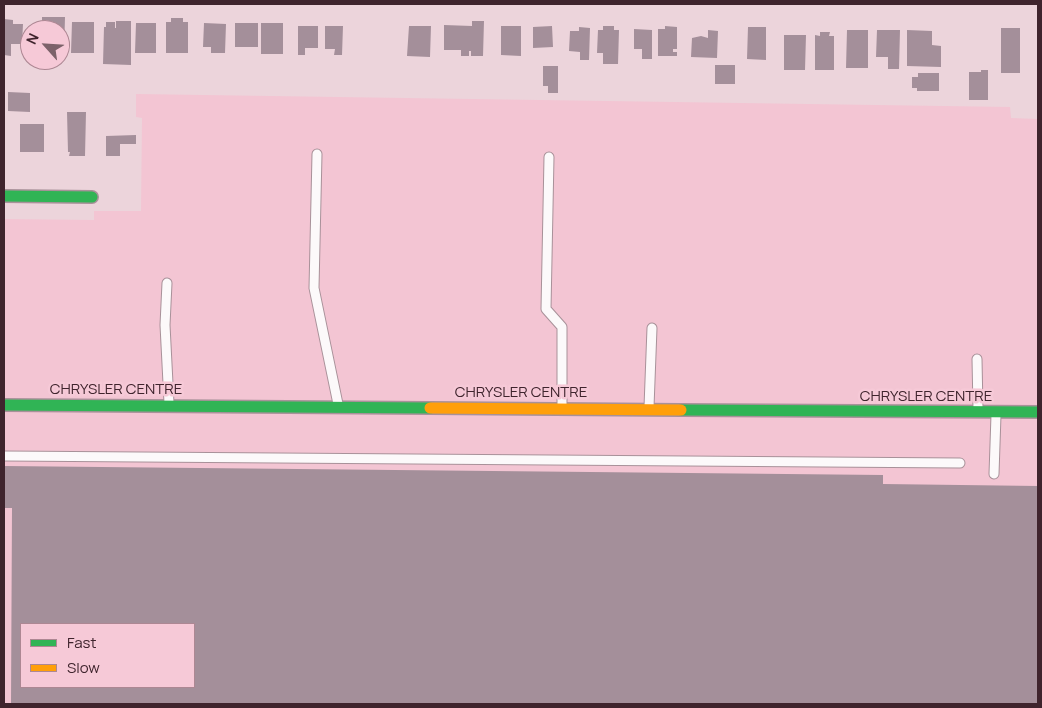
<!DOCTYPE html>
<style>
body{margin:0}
#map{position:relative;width:1042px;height:708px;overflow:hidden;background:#ecd4db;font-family:Manrope,sans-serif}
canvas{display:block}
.frame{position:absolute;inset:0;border:5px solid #3f242d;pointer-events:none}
.legend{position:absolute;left:20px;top:623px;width:175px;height:65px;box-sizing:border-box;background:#f6c9d7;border:1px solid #ad8793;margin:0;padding:6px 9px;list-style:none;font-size:15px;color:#3f242d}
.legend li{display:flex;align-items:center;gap:10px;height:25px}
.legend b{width:25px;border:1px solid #ad8793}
.north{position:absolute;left:20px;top:20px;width:50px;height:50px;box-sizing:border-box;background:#f6c9d7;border:1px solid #ad8793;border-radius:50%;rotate:296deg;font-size:14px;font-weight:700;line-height:20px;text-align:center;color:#3f242d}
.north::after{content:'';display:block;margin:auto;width:18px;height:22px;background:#7c626a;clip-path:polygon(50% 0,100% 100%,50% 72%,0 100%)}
</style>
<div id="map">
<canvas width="1042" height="708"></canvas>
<div class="frame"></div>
<ul class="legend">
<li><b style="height:6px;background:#30b455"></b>Fast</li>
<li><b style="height:6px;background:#ff9f0a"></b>Slow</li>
</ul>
<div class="north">N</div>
</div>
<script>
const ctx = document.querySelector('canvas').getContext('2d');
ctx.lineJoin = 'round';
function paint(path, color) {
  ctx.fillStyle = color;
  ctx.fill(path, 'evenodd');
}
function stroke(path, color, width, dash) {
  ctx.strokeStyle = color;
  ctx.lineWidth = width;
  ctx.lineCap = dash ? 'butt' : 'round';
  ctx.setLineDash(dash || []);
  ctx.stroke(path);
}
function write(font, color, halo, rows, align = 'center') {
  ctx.font = font + ' Manrope,sans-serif';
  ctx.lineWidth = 5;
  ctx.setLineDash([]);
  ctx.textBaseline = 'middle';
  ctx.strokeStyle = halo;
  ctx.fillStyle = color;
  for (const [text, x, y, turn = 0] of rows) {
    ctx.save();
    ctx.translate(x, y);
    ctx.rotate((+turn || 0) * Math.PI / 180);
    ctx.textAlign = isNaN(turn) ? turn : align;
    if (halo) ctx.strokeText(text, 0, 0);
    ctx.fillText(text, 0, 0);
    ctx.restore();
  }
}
paint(new Path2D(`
 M136,94L1010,107L1011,118L1038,119V704H4V219L94,220V211H141L142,118L136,117ZM21,624H194V687H21Z`), '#f3c5d3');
paint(new Path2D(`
 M42,17H65L64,54H60V30H42Z
 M171,18H183V22H188V53H166V22H171Z
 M4,19L13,20V24H23L22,44H11V56L4,55Z
 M116,21H131V65L103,64L104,27H106V22H115V28H116Z
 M472,21H484L483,56H471V51H469V56H461V50H444V25L472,26Z
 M72,22H94V53H71Z
 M136,23H156V53H135Z
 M204,23L226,24L225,53H211V47H203Z
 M235,23H258V47H235Z
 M261,23H283V54H261Z
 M298,26H318V48H305V55H298Z
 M325,26H343L342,55H334L335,49H325Z
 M409,26H431L430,57L407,56Z
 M501,26H521V56L501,55Z
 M552,26L553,47L533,48V27Z
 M603,26H614V30H619L618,64H603V53H597L598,30H603Z
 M665,26L677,27V49H673V52H677V56H658V29H665Z
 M579,27L590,28L589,60H580V52L569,51L570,31H579Z
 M748,27H766V60L747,59Z
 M1001,28H1020V73H1001Z
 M634,29L652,30V59H642V49H634Z
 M708,30L718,31L717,58L691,57L692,38L701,36L708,38Z
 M847,30H868V68H846Z
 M877,30H900L899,69H888V57H876Z
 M907,30L932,31V45L941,46V67L907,66Z
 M820,32H830L829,36H834V70H815V35L820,36Z
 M784,35H806L805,70H784Z
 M715,65H735V84H715Z
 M543,66H558V93H548V86H543Z
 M981,70H988V100H969V72H981Z
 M918,73H939V91H917V88H912V77H918Z
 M8,92L30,93V112L8,111Z
 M67,112H86L85,156H69L70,152H68Z
 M20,124H44V152H20Z
 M136,135V144H120V156H106V136Z
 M4,466L883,475V484L1038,486V704H11L12,508H4ZM21,624H194V687H21Z`), '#a48f9a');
const lane = new Path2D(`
 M317,154L314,288L338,404
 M549,157L546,309L562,327V406
 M167,283L165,325L169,403
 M977,359L978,409
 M649,407L652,328
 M4,456L960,463
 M994,474L996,415`);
const fast = new Path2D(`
 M4,196L92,197
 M4,405L430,408
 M681,410L1038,412`);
const slow = new Path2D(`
 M430,408L681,410`);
stroke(lane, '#a89199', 11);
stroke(fast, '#a89199', 14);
stroke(slow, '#a89199', 14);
stroke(lane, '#fcf9fa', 9);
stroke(fast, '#30b455', 11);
stroke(slow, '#ff9f0a', 11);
write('15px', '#3f242d', '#f6c9d7', [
 ["CHRYSLER CENTRE",116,390],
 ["CHRYSLER CENTRE",521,393],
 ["CHRYSLER CENTRE",926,397]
]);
</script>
